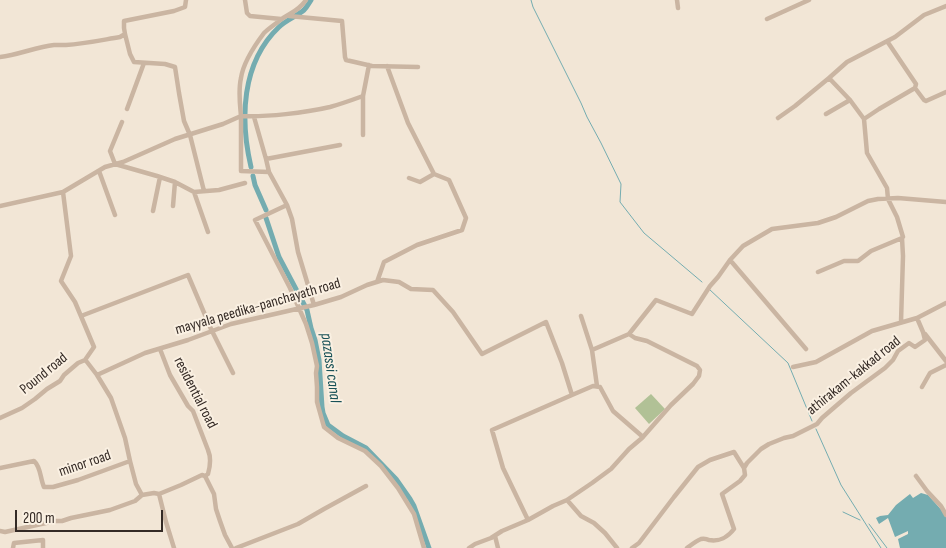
<!DOCTYPE html>
<style>
body{margin:0}
#map{position:relative;width:946px;height:548px;overflow:hidden;background:#f2e6d6;font-family:"Sofia Sans Condensed",sans-serif}
canvas{display:block}
.scale{position:absolute;left:15px;top:510px;width:148px;height:22px;box-sizing:border-box;border:2px solid #342a25;border-top:0;padding-left:6px;font-size:15px;line-height:18px;white-space:nowrap;color:#342a25;-webkit-text-stroke:4px #faf0e2;paint-order:stroke}
</style>
<div id="map">
<canvas width="946" height="548"></canvas>
<div class="scale">200 m</div>
</div>
<script>
const ctx = document.querySelector('canvas').getContext('2d');
ctx.lineJoin = 'round';
function paint(path, color) {
  ctx.fillStyle = color;
  ctx.fill(path, 'evenodd');
}
function stroke(path, color, width, dash) {
  ctx.strokeStyle = color;
  ctx.lineWidth = width;
  ctx.lineCap = dash ? 'butt' : 'round';
  ctx.setLineDash(dash || []);
  ctx.stroke(path);
}
function write(font, color, halo, rows, align = 'center') {
  ctx.font = font + ' "Sofia Sans Condensed",sans-serif';
  ctx.lineWidth = 4;
  ctx.setLineDash([]);
  ctx.textBaseline = 'middle';
  ctx.strokeStyle = halo;
  ctx.fillStyle = color;
  for (const [text, x, y, turn = 0] of rows) {
    ctx.save();
    ctx.translate(x, y);
    ctx.rotate((+turn || 0) * Math.PI / 180);
    ctx.textAlign = isNaN(turn) ? turn : align;
    if (halo) ctx.strokeText(text, 0, 0);
    ctx.fillText(text, 0, 0);
    ctx.restore();
  }
}
paint(new Path2D(`
 M651,394L665,409L649,424L635,408Z`), '#b1c196');
paint(new Path2D(`
 M921,493L928,495L946,515V548H900L898,539L908,534V531L895,537L888,518L879,524L876,518L880,516L888,515L896,505L910,494L913,498Z`), '#74acb0');
stroke(new Path2D(`
 M531,0L533,7L581,103L587,117L601,143L621,184L620,202L644,233L702,282
 M709,289L788,363L812,421
 M816,429L841,485L881,548
 M843,512L860,520
 M869,524L887,548`), '#74acb0', 1);
stroke(new Path2D(`
 M251,167C240,120 241,63 279,27C286,20 297,16 304,10C307,7 309,3 311,0
 M253,176L255,185L266,210
 M266,218L279,257L307,310L311,328L315,340L319,360L322,407L323,413L328,425L343,436L366,448L396,479L410,499L414,506L429,548`), '#74acb0', 5);
stroke(new Path2D(`
 M245,0L247,13L250,16L281,19
 M677,0L678,8
 M289,16L342,21L345,57L346,60L372,66L418,67
 M767,19L809,0
 M125,34L130,54L134,62L165,64L175,67L179,93L184,121L190,135L204,191
 M887,41L916,84L915,88
 M0,57C18,55 36,47 54,45C58,45 62,45 66,45C84,44 102,40 120,37L125,34L124,28V21L174,11L185,7L186,0
 M387,66L408,123L434,174L420,182L409,178
 M363,96C352,100 341,104 330,107C304,113 268,117 241,116V171L269,172L287,205L255,220L290,288L306,324L312,343L317,366L316,373L317,387V402L324,427L338,438L365,451L381,466L398,488L414,514L424,548
 M127,109L144,63
 M826,114L850,100
 M254,117L266,159
 M778,118L795,106L829,78
 M864,119L879,109L915,88L924,100L926,101L946,92
 M122,122L110,151L115,164L157,176L175,182L194,192L219,190L245,183
 M363,135V96L369,65
 M99,171L115,215
 M269,172L266,159L340,145
 M63,192L71,256L61,281L75,302L94,347L85,360
 M194,192L208,232
 M287,205L292,219L298,252L314,305
 M0,206L63,192L105,167L123,162L175,139L223,124L241,116C240,104 238,91 241,78C243,64 255,45 264,33C268,29 274,25 279,21C289,13 298,12 306,0
 M173,206L175,182
 M153,211L160,177
 M730,260L806,349
 M818,272L844,261H858L871,251L902,238
 M377,282L384,262L417,245L462,230L466,218L449,180L434,174
 M81,316L188,275L211,329L233,373
 M581,316L592,350L629,334
 M901,322L903,256L902,238L903,237L897,217L888,199L887,188L867,153L864,119L850,100L829,78L847,62L895,37L924,15L946,6
 M629,334L656,300L692,314L710,286L718,277L730,260L743,246L772,229L818,223L836,217L868,201L878,199L898,198L946,202
 M925,334L946,361
 M160,349L170,375L188,406L193,411L208,450C211,457 210,467 208,474L205,476
 M592,350L597,386
 M793,367L816,362L872,331L917,318
 M97,375L145,353L188,340L231,324L314,305L341,297L367,285L383,280L399,282L411,289L433,290L453,312L482,354L546,322L562,363L572,395L593,386L600,387L613,411L643,437
 M922,387L930,373L946,365
 M0,418L22,408L35,399L47,389L60,381L64,375L78,363L85,360L87,362L97,375L111,398L125,438L130,461
 M0,468L34,461C41,467 40,478 44,487H53L78,480L130,461L136,484L142,495
 M916,476L927,491L941,506L946,515
 M159,494L166,522L174,548
 M567,500L581,516L594,523L605,533L617,548
 M528,520L503,468L492,430L572,395
 M0,531L5,532L55,521H62L71,518L110,510L135,501L142,495L154,493L159,494L181,485L202,475L205,476L214,494L216,509L220,521L225,535L232,548
 M495,536L498,548
 M13,548L14,543L43,540V548
 M236,548L298,524L324,509L366,486
 M469,548L475,544L491,538L502,531L528,520L553,506L567,500L592,483L611,469L629,449L642,438L671,405L693,384L699,376L700,370L697,366L647,341L635,338L629,334
 M632,548L639,543L674,497L698,467L710,460L734,452L744,468
 M687,548C691,545 696,541 701,539C705,538 705,539 709,540C719,542 728,537 734,529L722,494L740,481L745,475L744,468L747,463L761,449L769,444L784,438L793,436L817,424L822,418L851,393L885,368L893,360L898,351L909,343L915,347L925,340L923,332L917,318L946,303`), '#cab5a2', 4.5);
write('15px', '#342a25', '#faf0e2', [
 ["mayyala peedika-panchayath road",258,307,-16],
 ["Pound road",44,374,-39],
 ["athirakam-kakkad road",854,376,-39],
 ["residential road",195,393,63],
 ["minor road",85,464,-19]
]);
write('italic 16px', '#185157', '#faf0e2', [
 ["pazassi canal",330,368,82]
]);
</script>
